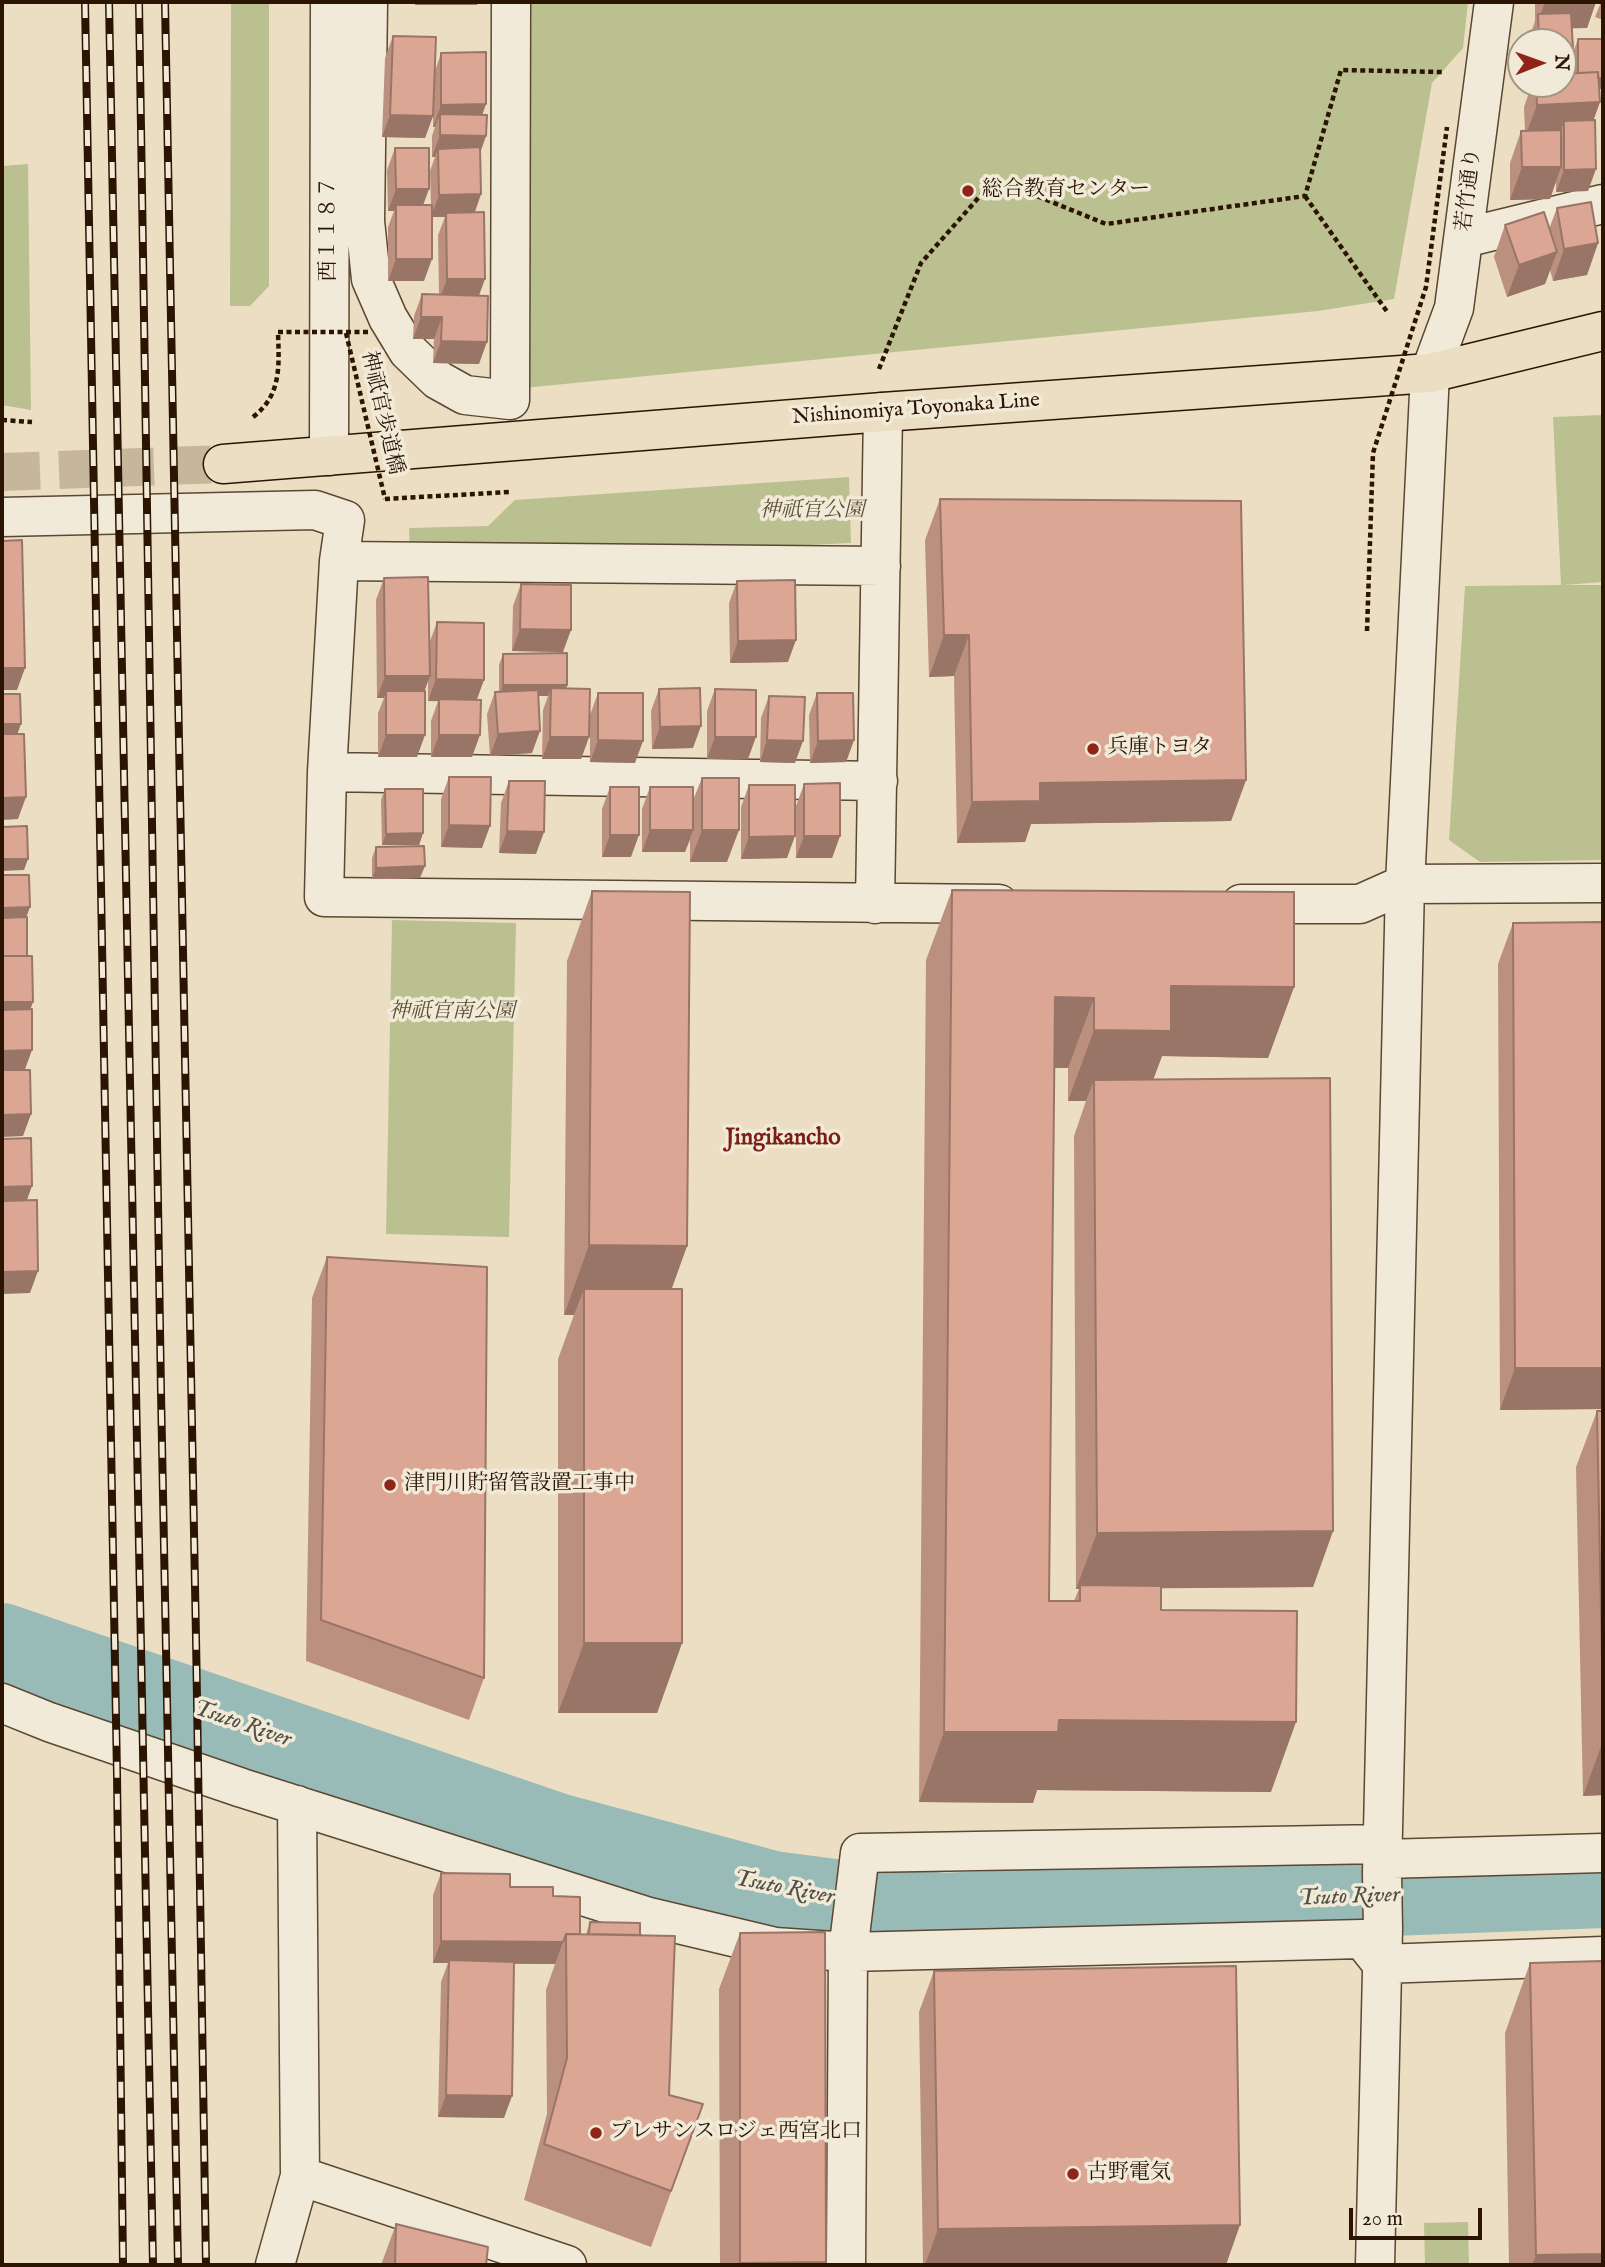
<!DOCTYPE html>
<meta charset="utf-8">
<style>
body{margin:0}
#map{position:relative;width:1605px;height:2267px;overflow:hidden;background:#ebdec3;font-family:"IM FELL English",serif}
canvas{display:block}
.frame{position:absolute;inset:0;border:4px solid #2b1502;pointer-events:none}
.north{position:absolute;left:1507px;top:28px;width:70px;height:70px;box-sizing:border-box;background:#f2ead8;border:2px solid #a29582;border-radius:50%;rotate:89deg;font-size:19px;font-weight:700;line-height:28px;text-align:center;color:#2b1502}
.north::after{content:'';display:block;margin:auto;width:24px;height:32px;background:#8f2418;clip-path:polygon(50% 0,100% 100%,50% 72%,0 100%)}
.scale{position:absolute;left:1349px;top:2208px;width:133px;height:32px;box-sizing:border-box;border:4px solid #2b1502;border-top:0;padding-left:9px;font-size:21px;line-height:24px;white-space:nowrap;color:#2b1502;-webkit-text-stroke:5px #f2ead8;paint-order:stroke}
</style>
<div id="map">
<canvas width="1605" height="2267"></canvas>
<div class="frame"></div>
<div class="north">N</div>
<div class="scale">20 m</div>
</div>
<script>
const ctx = document.querySelector('canvas').getContext('2d');
ctx.lineJoin = 'round';
function paint(path, color) {
  ctx.fillStyle = color;
  ctx.fill(path, 'evenodd');
}
function stroke(path, color, width, dash) {
  ctx.strokeStyle = color;
  ctx.lineWidth = width;
  ctx.lineCap = dash ? 'butt' : 'round';
  ctx.setLineDash(dash || []);
  ctx.stroke(path);
}
function write(font, color, halo, rows, align = 'center') {
  ctx.font = font + ' "IM FELL English","Noto Serif JP",serif';
  ctx.lineWidth = 7;
  ctx.setLineDash([]);
  ctx.textBaseline = 'middle';
  ctx.strokeStyle = halo;
  ctx.fillStyle = color;
  for (const [text, x, y, turn = 0] of rows) {
    ctx.save();
    ctx.translate(x, y);
    ctx.rotate((+turn || 0) * Math.PI / 180);
    ctx.textAlign = isNaN(turn) ? turn : align;
    if (halo) ctx.strokeText(text, 0, 0);
    ctx.fillText(text, 0, 0);
    ctx.restore();
  }
}
paint(new Path2D(`
 M231,2H269V286L250,306H230Z
 M523,2H1468L1463,48L1432,83L1394,299L1318,311L523,388Z
 M28,164L31,410L2,405V166Z
 M1603,415V582L1564,585H1603V860L1480,862L1449,840L1465,586L1561,585L1553,417Z
 M849,477L851,543L532,558L410,553L409,528L488,526L515,500Z
 M392,920L516,923L509,1237L386,1234Z
 M1468,2222L1469,2265H1425L1424,2223Z`), '#bbc091');
stroke(new Path2D(`
 M2,1643L560,1834L772,1891L941,1913L1603,1888`), '#99bbb8', 80);
stroke(new Path2D(`
 M2,472L223,464`), '#c5b69c', 38, [38, 19]);
const minor = new Path2D(`
 M368,2L365,221L371,279L388,318L408,351L438,380L465,395L510,400L511,2
 M1464,238L1603,204
 M329,456L330,2
 M2,517L315,510L345,520L339,561L327,772L324,897L999,904
 M339,561L881,566
 M327,772L878,781
 M875,904L883,412
 M1241,904H1360L1405,884L1603,883
 M2,1703L49,1722L242,1788L649,1917L775,1947L848,1952L1362,1939L1382,1964L1603,1956
 M1383,1859L1603,1853
 M300,2176L567,2265
 M275,2265L300,2176L297,1805
 M846,2265L848,1952L860,1853L1383,1844
 M1375,2265L1383,1929L1382,1873L1405,884L1430,373L1454,308L1494,2`);
const major = new Path2D(`
 M223,464L883,412L1430,373L1603,331`);
stroke(minor, '#5b4732', 41);
stroke(major, '#2b1502', 41);
stroke(new Path2D(`
 M1305,196L1388,313
 M879,369L921,263L995,179L1106,224L1305,196L1341,70L1442,72
 M253,417C282,395 279,365 278,332
 M2,420L32,422
 M385,499L509,492`), '#2b1502', 4.5, [5, 3.5]);
stroke(minor, '#f2ead8', 38);
stroke(major, '#ebdec3', 38);
const rail = new Path2D(`
 M85,2L117,1774L123,2265
 M109,2L153,2265
 M139,2L161,1392L178,2265
 M165,2L196,1637L206,2265`);
stroke(rail, '#2b1502', 8);
stroke(rail, '#f2ead8', 5, [16]);
stroke(new Path2D(`
 M278,332H368
 M346,333L385,499
 M1367,631L1373,453L1426,287L1447,127`), '#2b1502', 4.5, [5, 3.5]);
paint(new Path2D(`
 M1535,2H1596L1587,28H1572L1574,50L1578,39H1603V89H1599L1600,102L1593,121L1588,191L1556,192V181L1550,199L1510,200V163L1521,131H1525L1524,107L1532,84H1563V42H1530V36L1535,21Z
 M1601,2H1603V20L1595,17Z
 M393,36L435,71L441,53L486,104L482,115L486,136L480,153L481,194L475,212L479,296V364L433,363L434,339H413L414,316L422,294H439L438,235L445,217H432L424,281H388V227L394,211H388L387,170L395,148L423,205H431L430,171L435,157H432V136L435,127H433V116L425,138L382,137L385,58Z
 M1557,208L1598,243L1587,275L1553,281L1550,270L1545,284L1507,297L1494,257L1505,225L1549,229Z
 M940,499L1246,780L1231,821L1031,824L1025,842L957,843L954,676L929,677L925,540Z
 M384,578L429,644L437,622L477,700L472,757H431V721L438,701H428V680L424,691L417,757H378V713L384,698H377L376,600Z
 M737,581L788,662L730,663L729,603Z
 M521,584L563,652L512,651L513,606Z
 M503,654L567,685L566,688L589,737L581,759H542L543,710L548,696H539L532,753L490,756L487,714L495,692H499V665Z
 M659,689L693,748L652,749L651,711Z
 M715,689L748,759H707V711Z
 M598,693L635,763L590,762V715Z
 M817,693L854,740L846,762L810,763L809,715Z
 M769,696L795,763L760,762L761,718Z
 M449,777L482,848L441,847V799Z
 M702,778L727,862H690V840L685,852H642V809L650,787L693,800Z
 M509,781L536,854L499,853L501,803Z
 M804,784L840,836L832,858H796V806Z
 M749,785L787,858L741,859V807Z
 M610,787L631,857H602V809Z
 M385,789L423,833L419,845H382L381,800Z
 M376,847L420,878L372,879V858Z
 M952,890L1294,987L1268,1058L1162,1056L1153,1079L1333,1531L1313,1587L1161,1588V1610L1271,1792L1037,1790L1033,1803L919,1802L926,960ZM1054,1068H1068V1101H1086L1074,1136L1076,1589H1079L1074,1601H1049Z
 M592,891L687,1246L671,1289L682,1643L657,1713H558V1359L574,1315H564L567,961Z
 M1513,923L1603,1409L1500,1410L1498,964Z
 M327,1257L484,1678L469,1720L306,1661L312,1298Z
 M1597,1411H1603V1795L1583,1796L1576,1467Z
 M441,1873L553,1896L580,1934H586L590,1922L640,1935L669,2095L703,2104L651,2247L524,2200L547,2114L546,1990L555,1964H514L504,2118L438,2117L441,1982L448,1963H433V1895Z
 M740,1933L825,2265H720L719,1989Z
 M1530,1963L1603,2265H1509L1505,2033Z
 M934,1971L1226,2265H923L919,2012Z
 M396,2224L486,2265H381Z`), '#bc907f');
paint(new Path2D(`
 M416,2H478L477,5H415Z
 M1545,2H1596L1587,28L1538,29V22Z
 M1574,68L1566,90L1563,84V69Z
 M1579,78H1603V89H1574Z
 M1600,102L1588,135L1564,121L1559,136L1525,137L1537,105Z
 M486,104L478,126L440,114L435,127H433L441,105Z
 M390,115L433,116L425,138L382,137Z
 M440,135L486,136L478,158L438,149L435,157H432Z
 M1522,167H1561L1550,199L1510,200Z
 M1596,169L1588,191L1556,192L1564,170Z
 M396,189H429L421,211L396,205L394,211H388Z
 M481,194L473,216L446,213L445,217H431L439,195Z
 M1598,243L1587,275L1553,281L1564,249Z
 M1557,252L1545,284L1507,297L1519,265Z
 M396,259H432L424,281H388Z
 M447,279H485L477,301H439Z
 M421,317H442L434,339H413Z
 M441,341L487,342L479,364L433,363Z
 M520,629L571,630L563,652L512,651Z
 M944,635H969L954,676L929,677Z
 M796,640L788,662L730,663L738,641Z
 M2,668H25L17,690H2Z
 M385,676H430L422,698L386,691L384,698H377Z
 M436,679L484,680L476,702L428,701Z
 M503,685H567L563,696L551,688L548,696H499Z
 M2,724H21L17,735H2Z
 M701,726L693,748L652,749L660,727Z
 M540,731L532,753L490,756L498,734Z
 M386,735H425L417,757H378Z
 M439,735H480L472,757H431Z
 M550,737H589L581,759H542Z
 M715,737H756L748,759H707Z
 M598,740L643,741L635,763L590,762Z
 M767,740L803,741L795,763L760,762Z
 M854,740L846,762L810,763L818,741Z
 M1246,780L1231,821L1031,824L1025,842L957,843L972,802L1040,783Z
 M26,797L18,819L2,820V798Z
 M449,825L490,826L482,848L441,847Z
 M650,830H693L685,852H642Z
 M702,830H739L727,862H690Z
 M507,831L544,832L536,854L499,853Z
 M423,833L419,845H382L386,834Z
 M610,835H639L631,857H602Z
 M795,836L787,858L741,859L749,837Z
 M804,836H840L832,858H796Z
 M2,859H28L24,870L2,871Z
 M425,866L420,878L372,879L376,868Z
 M30,907L26,918L2,919V908Z
 M1171,986L1294,987L1268,1058L1162,1056L1145,1102L1094,1080L1086,1101H1068L1094,1030Z
 M1055,997L1094,998L1068,1068H1030Z
 M2,1002H33L25,1024H2Z
 M32,1050L24,1072H2V1051Z
 M31,1114L23,1136L2,1137V1115Z
 M32,1186L24,1208H2V1187Z
 M589,1245L687,1246L662,1316L584,1289L574,1315H564Z
 M38,1271L30,1293L2,1294V1272Z
 M1515,1368H1603V1409L1500,1410Z
 M1333,1531L1313,1587L1080,1589V1585L1079,1589H1076L1097,1533Z
 M584,1643H682L657,1713H558Z
 M1059,1720L1296,1722L1271,1792L1037,1790L1033,1803L919,1802L944,1732Z
 M1603,1741V1795L1583,1796Z
 M441,1941L563,1942L555,1964L449,1963V1960L448,1963H433Z
 M446,2095L512,2096L504,2118L438,2117Z
 M1240,2225L1226,2265H925L938,2229Z
 M1603,2254V2265H1532L1536,2255Z
 M826,2262L825,2265H739L740,2263Z`), '#997568');
const building = new Path2D(`
 M1571,13L1574,68L1563,69V42H1539L1538,14Z
 M393,36L436,37L433,116L390,115Z
 M1578,39H1603V78H1598V72L1578,73Z
 M486,52V104L441,105V53Z
 M1598,72L1600,102L1537,105L1536,84H1563V74Z
 M440,114L487,115L486,136L440,135Z
 M1595,120L1596,169L1564,170V121Z
 M1561,130V167H1522L1521,131Z
 M480,147L481,194L439,195L438,149Z
 M395,148H429V189H396Z
 M1591,202L1598,243L1564,249L1557,208Z
 M396,205H432V259H396Z
 M484,212L485,279H447L446,213Z
 M1544,212L1557,252L1519,265L1505,225Z
 M422,294L488,296L487,342L441,341L442,317H421Z
 M940,499L1241,501L1246,780L1040,783V801L972,802L969,635H944Z
 M22,540L25,668H2V541Z
 M428,577L430,676H385L384,578Z
 M795,580L796,640L738,641L737,581Z
 M521,584L571,585V630L520,629Z
 M437,622L484,623V680L436,679Z
 M567,653V685H503V654Z
 M551,688L590,689L589,737H550Z
 M700,688L701,726L660,727L659,689Z
 M715,689L756,690V737H715Z
 M538,690L540,731L498,734L495,692Z
 M386,691H425V735H386Z
 M598,693H643V741L598,740Z
 M817,693H853L854,740L818,741Z
 M2,694H20L21,724H2Z
 M769,696L805,697L803,741L767,740Z
 M439,699L481,700L480,735H439Z
 M2,734H24L26,797L2,798Z
 M449,777H491L490,826L449,825Z
 M702,778H739V830H702Z
 M509,781H545L544,832L507,831Z
 M840,783V836H804V784Z
 M749,785H795V836L749,837Z
 M610,787H639V835H610Z
 M650,787H693V830H650Z
 M385,789H423V833L386,834Z
 M27,826L28,859H2V827Z
 M424,846L425,866L376,868V847Z
 M2,875H29L30,907L2,908Z
 M952,890L1294,892V987L1171,986V1031L1094,1030V998L1055,997L1049,1601H1080V1585L1161,1586V1610L1297,1611L1296,1722L1059,1720L1058,1732H944Z
 M592,891L690,892L687,1246L589,1245Z
 M27,917V956H2V918Z
 M1603,922V1368H1515L1513,923Z
 M2,956H32L33,1002H2Z
 M32,1009V1050L2,1051V1010Z
 M2,1070H30L31,1114L2,1115Z
 M1330,1078L1333,1531L1097,1533L1094,1080Z
 M31,1138L32,1186L2,1187V1139Z
 M37,1200L38,1271L2,1272V1201Z
 M327,1257L487,1267L484,1678L321,1620Z
 M584,1289H682V1643H584Z
 M1597,1411H1603V1712Z
 M441,1873L510,1874V1887H553V1896L580,1897V1934H566L563,1942L441,1941Z
 M590,1922L640,1923V1935L589,1934Z
 M825,1932L826,2262L740,2263V1933Z
 M566,1934L675,1936L669,2095L703,2104L671,2191L544,2144L567,2058Z
 M449,1960L514,1962L512,2096L446,2095Z
 M1603,1961V2254L1536,2255L1530,1963Z
 M1236,1966L1240,2225L938,2229L934,1971Z
 M396,2224L488,2247L486,2265H395Z`);
paint(building, '#dba794');
stroke(building, '#997568', 2);
for (const [x, y, r, color] of [
 [968,191,7,"#8f2418"],
 [1093,749,7,"#8f2418"],
 [390,1485,7,"#8f2418"],
 [596,2133,7,"#8f2418"],
 [1073,2174,7,"#8f2418"]
]) {
  const dot = new Path2D();
  dot.arc(x, y, r, 0, 2 * Math.PI);
  ctx.fillStyle = color;
  ctx.fill(dot);
  stroke(dot, '#f2ead8', 2.5);
}
write('21px', '#2b1502', '#f2ead8', [
 ["若竹通り",1470,190,-83],
 ["西１１８７",330,229,-90],
 ["Nishinomiya Toyonaka Line",916,410,-4],
 ["神祇官歩道橋",381,413,77]
]);
write('21px', '#2b1502', '#f2ead8', [
 ["総合教育センター",982,191],
 ["兵庫トヨタ",1107,749],
 ["津門川貯留管設置工事中",404,1485],
 ["プレサンスロジェ西宮北口",610,2133],
 ["古野電気",1087,2174]
], 'left');
write('italic 21px', '#5d5134', '#f2ead8', [
 ["神祇官公園",812,512],
 ["神祇官南公園",452,1013]
]);
write('bold 23px', '#7a1f14', '#f2ead8', [
 ["Jingikancho",783,1139]
]);
write('italic 23px', '#524f42', '#f2ead8', [
 ["Tsuto River",242,1725,19],
 ["Tsuto River",784,1889,11],
 ["Tsuto River",1349,1898,-2]
]);
</script>
